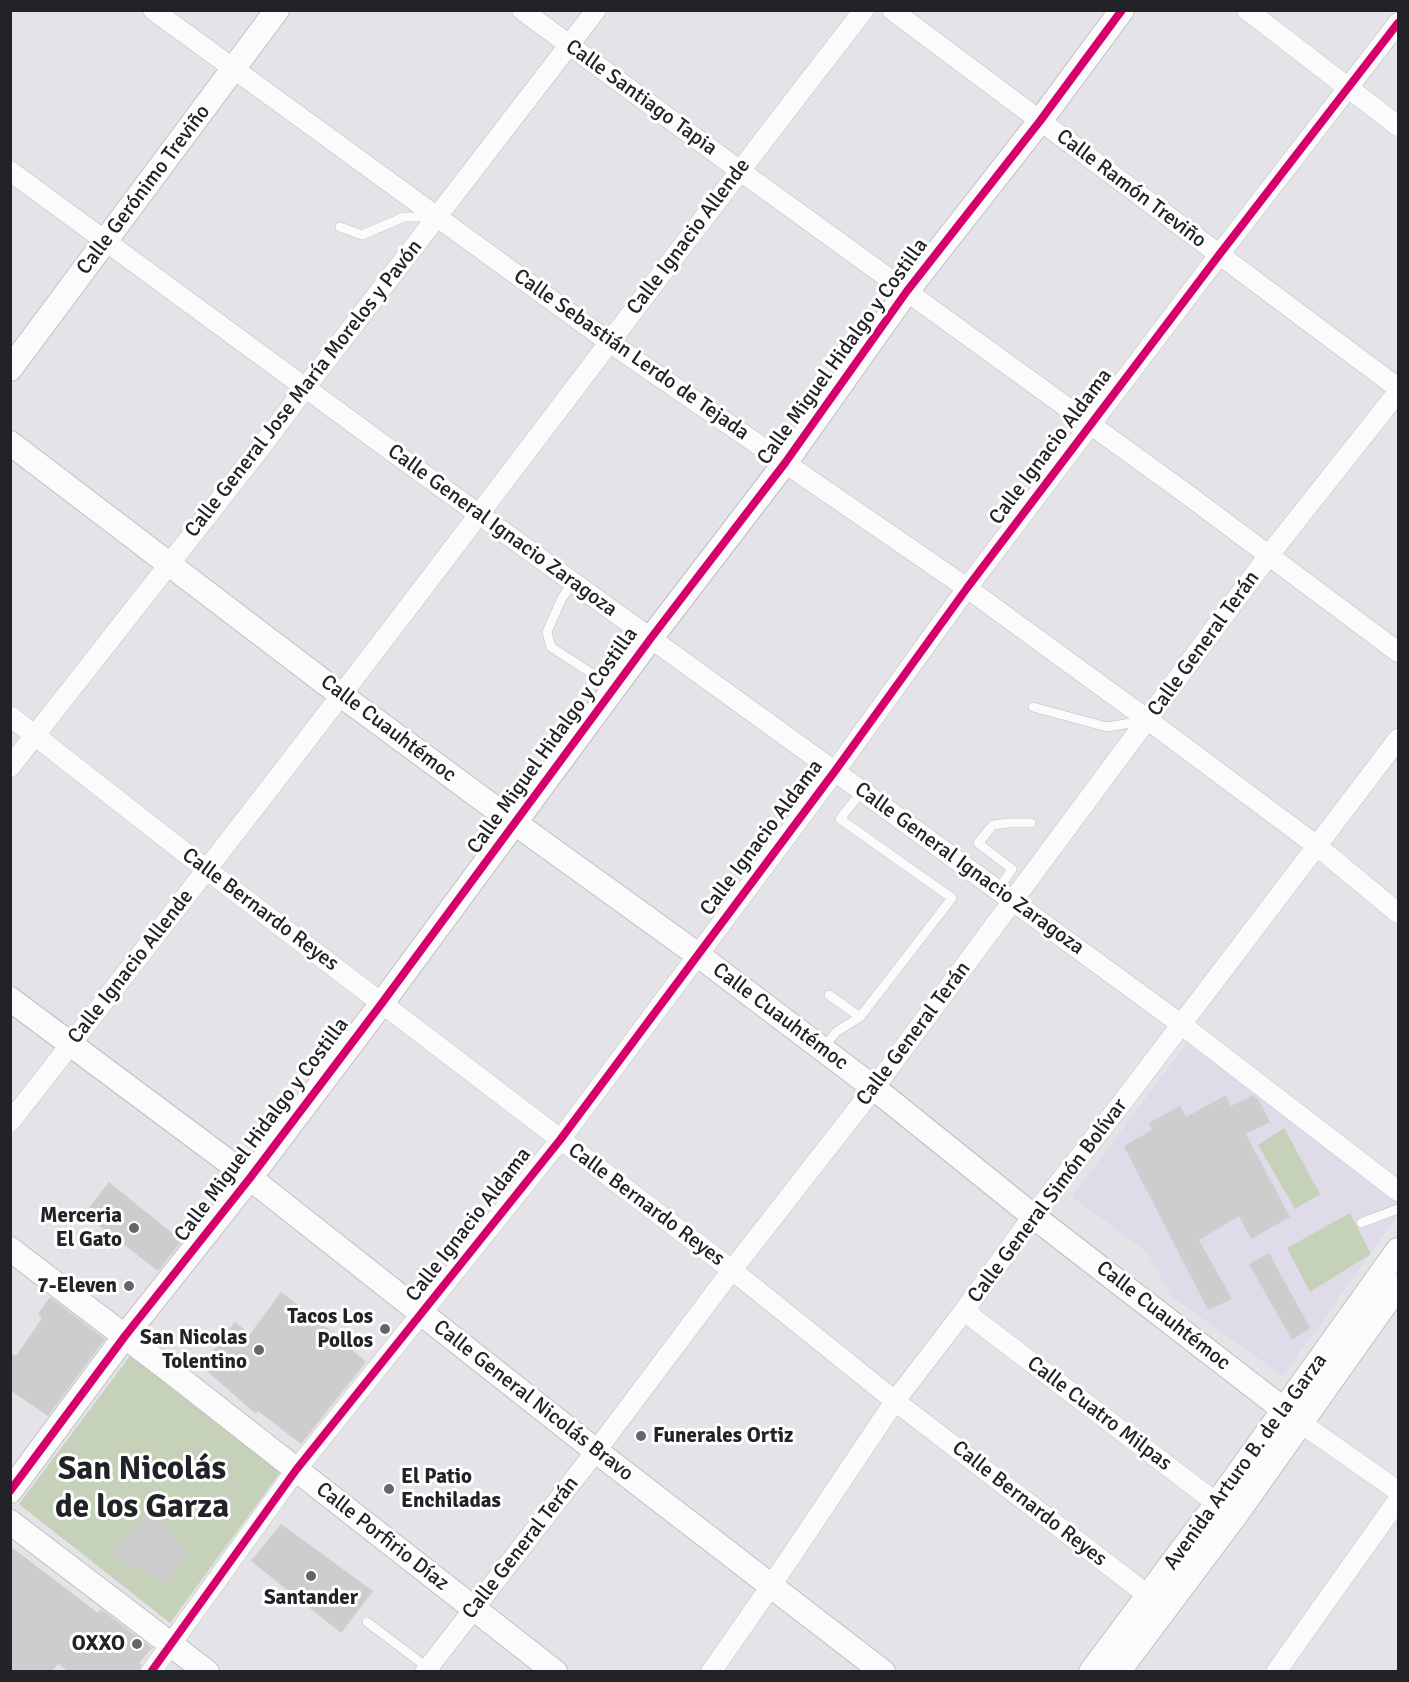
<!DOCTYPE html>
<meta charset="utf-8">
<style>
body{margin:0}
#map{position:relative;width:1409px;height:1682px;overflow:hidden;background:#e3e3e8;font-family:Signika,sans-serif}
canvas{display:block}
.frame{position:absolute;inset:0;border:12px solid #222326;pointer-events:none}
</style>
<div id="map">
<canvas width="1409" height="1682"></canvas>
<div class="frame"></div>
</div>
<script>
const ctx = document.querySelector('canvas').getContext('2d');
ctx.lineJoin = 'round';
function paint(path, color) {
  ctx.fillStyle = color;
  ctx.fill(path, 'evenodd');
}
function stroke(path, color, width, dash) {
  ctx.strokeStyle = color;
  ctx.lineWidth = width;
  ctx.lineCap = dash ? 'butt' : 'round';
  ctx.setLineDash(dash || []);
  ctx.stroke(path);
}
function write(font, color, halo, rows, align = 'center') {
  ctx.font = font + ' Signika,sans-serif';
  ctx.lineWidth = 6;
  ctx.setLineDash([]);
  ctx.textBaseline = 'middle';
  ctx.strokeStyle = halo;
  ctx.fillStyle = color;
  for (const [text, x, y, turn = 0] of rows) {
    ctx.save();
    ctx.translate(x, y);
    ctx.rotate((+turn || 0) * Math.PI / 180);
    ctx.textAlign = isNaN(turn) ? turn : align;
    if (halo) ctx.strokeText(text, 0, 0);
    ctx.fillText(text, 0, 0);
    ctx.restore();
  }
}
paint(new Path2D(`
 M1187,1043L1398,1199V1215L1283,1376L1171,1296L1147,1252L1072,1197Z`), '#dfdbe9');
paint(new Path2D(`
 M1284,1128L1320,1194L1295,1209L1258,1145Z
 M1350,1213L1371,1254L1310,1292L1287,1248Z
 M133,1352L284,1467L170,1623L19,1504Z`), '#c5d1b8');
paint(new Path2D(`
 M1226,1095L1231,1106L1253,1095L1258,1099L1270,1122L1246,1134L1290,1217L1251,1239L1239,1216L1199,1240L1232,1299L1208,1310L1124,1146L1152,1130L1149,1123L1180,1106L1186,1117Z
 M109,1182L182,1241L158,1271L84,1214Z
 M1269,1253L1310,1328L1292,1340L1249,1264Z
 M281,1292L324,1325L366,1362L301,1444L258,1411L256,1414L201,1366L235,1322L250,1334Z
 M50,1297L105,1339L48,1416L10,1390V1353L16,1356L42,1318L38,1314Z
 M151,1506L179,1544L189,1554L167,1584L143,1571L123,1563L112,1555Z
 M281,1524L373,1591L341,1633L251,1561Z
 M10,1546L98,1613L101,1609L152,1648L139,1663L142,1665L139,1671H68L58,1664L52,1671H10Z`), '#cecdce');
const service = new Path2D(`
 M340,227L362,235L404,217H431
 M573,582L562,598L547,632L551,647L614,688
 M1033,707L1107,727L1143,721
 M998,890L1012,869L978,843L993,825L1008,823H1031
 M829,995L860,1017L952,898L840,819L862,791
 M823,1048L836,1032L860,1017
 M1361,1223L1398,1209
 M367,1622L428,1668`);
const minor = new Path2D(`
 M153,10L609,342L967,588L1148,720L1317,846L1398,913
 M522,10L739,170L1188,495L1398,652
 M892,10L1398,388
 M1247,10L1398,126
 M10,171L397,455L862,791L1182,1025L1398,1191
 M10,716L207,870L732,1270L895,1401L1158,1603
 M10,767L258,451L306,387L596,10
 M10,1122C168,920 325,718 479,514C607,346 734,177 864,10
 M964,1311L1227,1511
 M1301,1423L1398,1491
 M151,1672L296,1470L560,1140L835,771L967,588L1219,255L1398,23
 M425,1672L596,1451L732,1270L874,1088L1269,555L1398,392
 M711,1672L771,1586L895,1401L964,1311L1033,1216L1124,1100L1398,739
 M1276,1672L1398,1500`);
const tertiary = new Path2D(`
 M10,369L277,10
 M10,443L341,695L515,823L698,955L874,1088L1033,1216L1301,1423
 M10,999L250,1178L596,1451L883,1672
 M10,1249L169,1370L555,1672
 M10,1491L125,1336L250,1178L382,1003L651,638L785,463L907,291L1040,121L1122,10
 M10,1522L207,1672
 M1091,1672L1217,1503L1398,1250
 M1118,1672L1235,1516L1398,1286`);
stroke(service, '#bfbfc3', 10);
stroke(minor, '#bfbfc3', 21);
stroke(tertiary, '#bfbfc3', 26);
stroke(service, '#fbfbfc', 9);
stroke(minor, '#fbfbfc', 20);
stroke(tertiary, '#fbfbfc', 24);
stroke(new Path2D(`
 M10,1491L125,1336L250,1178L382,1003L651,638L785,463L907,291L1040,121L1122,10
 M151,1672L296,1470L560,1140L835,771L967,588L1219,255L1398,23`), '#d6006c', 8);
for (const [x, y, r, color] of [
 [134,1228,6,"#66666a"],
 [129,1286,6,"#66666a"],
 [385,1329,6,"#66666a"],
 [259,1350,6,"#66666a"],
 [641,1436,6,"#66666a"],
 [389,1489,6,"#66666a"],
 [311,1576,6,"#66666a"],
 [137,1644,6,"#66666a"]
]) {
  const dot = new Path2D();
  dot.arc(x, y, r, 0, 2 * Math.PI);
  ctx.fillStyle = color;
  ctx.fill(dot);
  stroke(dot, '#fff', 2);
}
write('21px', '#222326', '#fff', [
 ["Calle Santiago Tapia",641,98,36],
 ["Calle Ramón Treviño",1131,189,37],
 ["Calle Gerónimo Treviño",144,190,-53],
 ["Calle Ignacio Allende",689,237,-53],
 ["Calle Miguel Hidalgo y Costilla",843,352,-54],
 ["Calle Sebastián Lerdo de Tejada",631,355,35],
 ["Calle General Jose María Morelos y Pavón",304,389,-52],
 ["Calle Ignacio Aldama",1051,447,-53],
 ["Calle General Ignacio Zaragoza",502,531,36],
 ["Calle General Terán",1204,644,-54],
 ["Calle Cuauhtémoc",388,729,37],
 ["Calle Miguel Hidalgo y Costilla",553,741,-54],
 ["Calle Ignacio Aldama",762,838,-53],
 ["Calle General Ignacio Zaragoza",969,869,36],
 ["Calle Bernardo Reyes",260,910,37],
 ["Calle Ignacio Allende",131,967,-52],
 ["Calle Cuauhtémoc",780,1017,37],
 ["Calle General Terán",914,1034,-53],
 ["Calle Miguel Hidalgo y Costilla",262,1130,-53],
 ["Calle General Simón Bolívar",1048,1201,-53],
 ["Calle Bernardo Reyes",646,1205,37],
 ["Calle Ignacio Aldama",469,1225,-52],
 ["Calle Cuauhtémoc",1163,1316,38],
 ["Calle General Nicolás Bravo",533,1401,38],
 ["Calle Cuatro Milpas",1099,1414,37],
 ["Avenida Arturo B. de la Garza",1246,1462,-54],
 ["Calle Bernardo Reyes",1029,1504,38],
 ["Calle Porfirio Díaz",382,1537,38],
 ["Calle General Terán",521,1548,-52]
]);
write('bold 21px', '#222326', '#fff', [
 ["Merceria",122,1216],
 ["El Gato",122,1240],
 ["7-Eleven",117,1286],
 ["Tacos Los",373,1317],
 ["Pollos",373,1341],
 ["San Nicolas",247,1338],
 ["Tolentino",247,1362],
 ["Funerales Ortiz",653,1436,"left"],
 ["El Patio",401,1477,"left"],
 ["Enchiladas",401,1501,"left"],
 ["Santander",311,1598,"center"],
 ["OXXO",125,1644]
], 'right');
write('bold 33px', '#222326', '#fff', [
 ["San Nicolás",142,1470],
 ["de los Garza",142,1508]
]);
</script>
